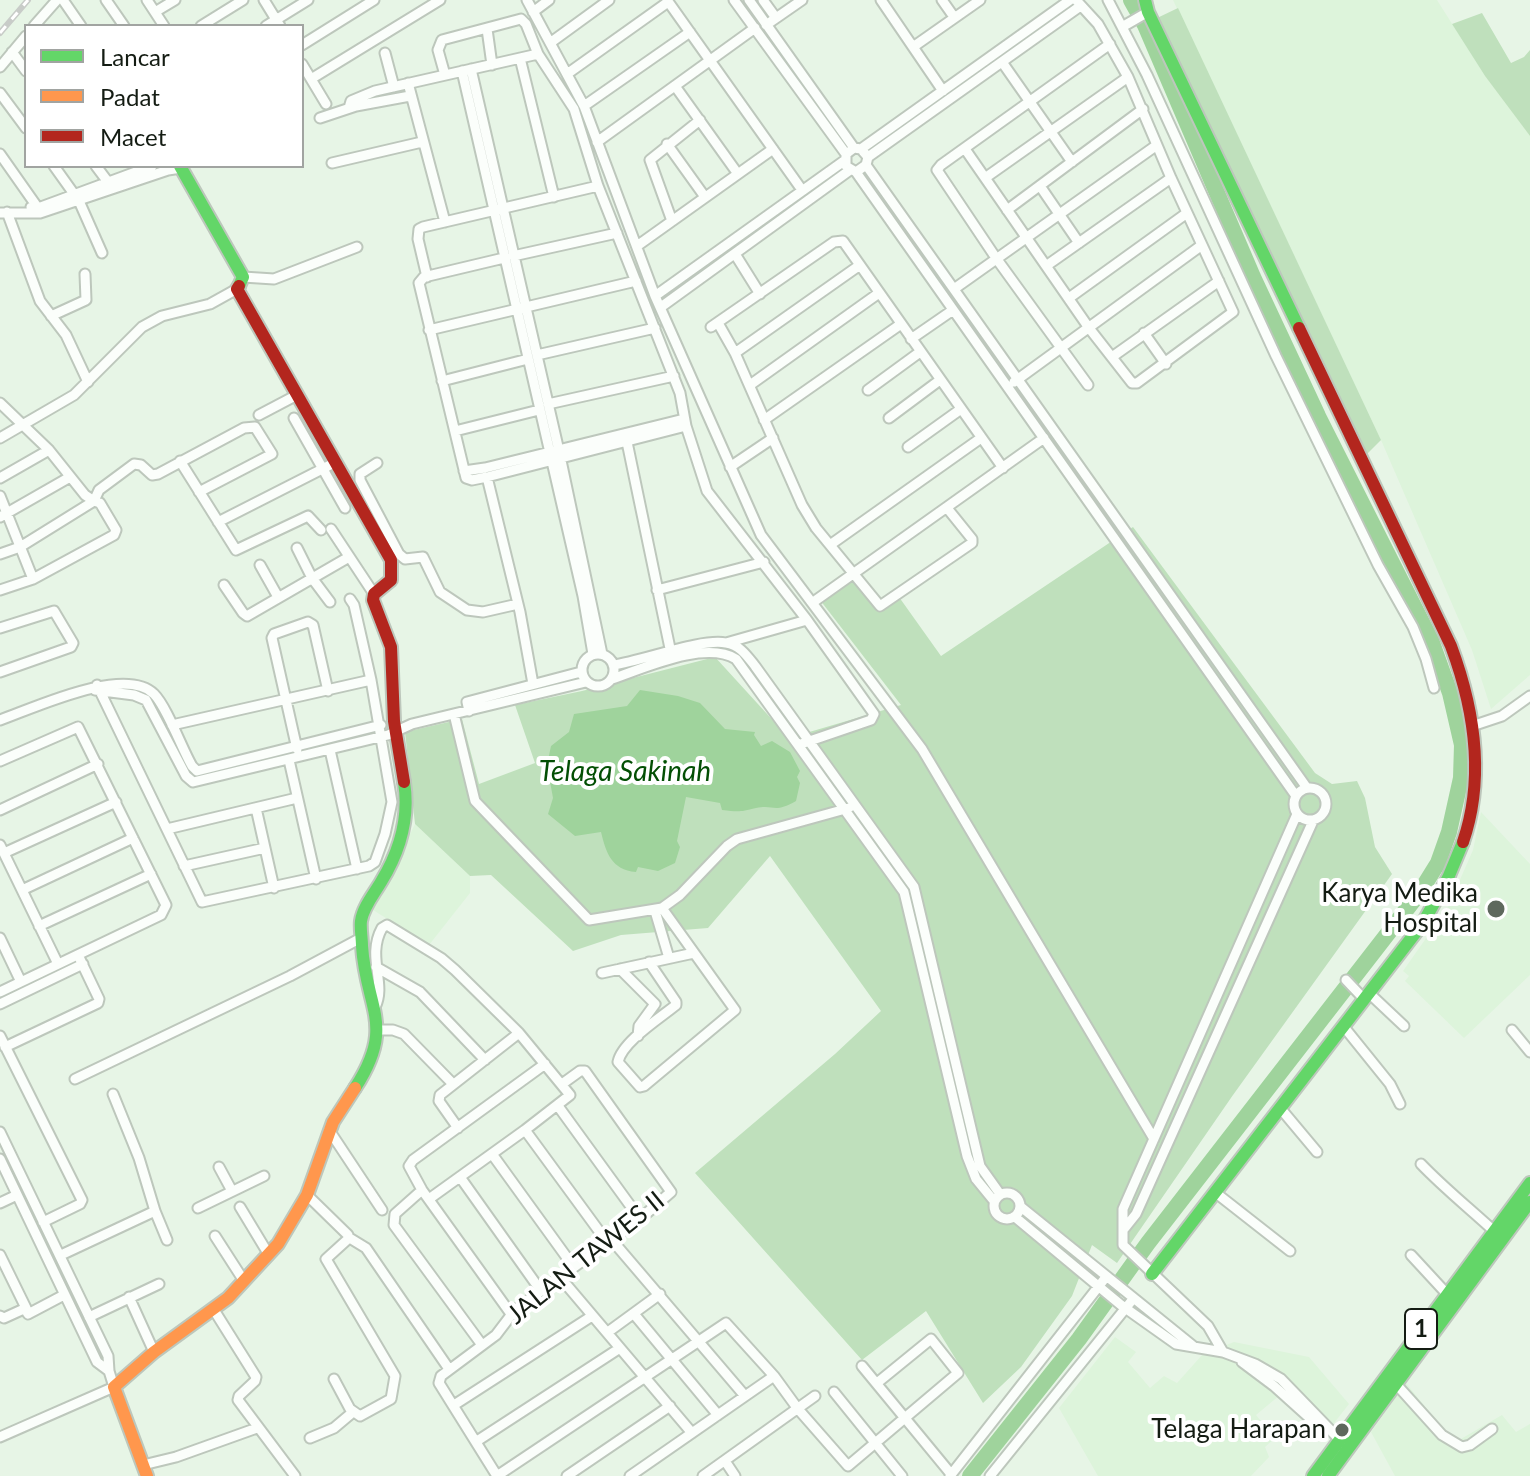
<!DOCTYPE html>
<style>
body{margin:0}
#map{position:relative;width:1530px;height:1476px;overflow:hidden;background:#e7f5e6;font-family:Lato,sans-serif}
canvas{display:block}
.legend{position:absolute;left:24px;top:24px;width:280px;height:144px;box-sizing:border-box;background:#fff;border:2px solid #a1a4a1;margin:0;padding:10px 14px;list-style:none;font-size:24px;color:#141c13}
.legend li{display:flex;align-items:center;gap:16px;height:40px}
.legend b{width:40px;border:2px solid #a1a4a1}
</style>
<div id="map">
<canvas width="1530" height="1476"></canvas>
<ul class="legend">
<li><b style="height:10px;background:#63d668"></b>Lancar</li>
<li><b style="height:10px;background:#ff974d"></b>Padat</li>
<li><b style="height:10px;background:#b3261e"></b>Macet</li>
</ul>
</div>
<script>
const ctx = document.querySelector('canvas').getContext('2d');
ctx.lineJoin = 'round';
function paint(path, color) {
  ctx.fillStyle = color;
  ctx.fill(path, 'evenodd');
}
function stroke(path, color, width, dash) {
  ctx.strokeStyle = color;
  ctx.lineWidth = width;
  ctx.lineCap = dash ? 'butt' : 'round';
  ctx.setLineDash(dash || []);
  ctx.stroke(path);
}
function write(font, color, halo, rows, align = 'center') {
  ctx.font = font + ' Lato,sans-serif';
  ctx.lineWidth = 8;
  ctx.setLineDash([]);
  ctx.textBaseline = 'middle';
  ctx.strokeStyle = halo;
  ctx.fillStyle = color;
  for (const [text, x, y, turn = 0] of rows) {
    ctx.save();
    ctx.translate(x, y);
    ctx.rotate((+turn || 0) * Math.PI / 180);
    ctx.textAlign = isNaN(turn) ? turn : align;
    if (halo) ctx.strokeText(text, 0, 0);
    ctx.fillText(text, 0, 0);
    ctx.restore();
  }
}
paint(new Path2D(`
 M1173,0H1437L1485,76L1530,136V675L1491,709L1472,650L1381,440Z
 M1481,812L1530,864V975L1464,1038L1405,981L1409,976L1403,971L1448,907L1473,850Z
 M415,824L470,876V893L429,945L373,910Z
 M1115,1337L1136,1352L1128,1362L1150,1388L1164,1376L1177,1383L1203,1354L1234,1342L1309,1357L1349,1404L1323,1437L1280,1395L1256,1415L1275,1438L1265,1447L1269,1457L1251,1476H1098L1059,1408Z
 M1406,1383L1454,1443L1502,1415L1516,1432L1530,1424V1476H1395L1371,1432Z`), '#ddf4db');
paint(new Path2D(`
 M1178,8L1381,440L1360,461L1155,19Z
 M1482,13L1511,63L1524,57L1530,50V136L1485,76L1452,24Z
 M1133,527L1315,773L1332,784L1357,781L1365,798L1375,847L1392,874L1233,1095L1117,1263L1092,1245L1072,1296L1021,1367L983,1403L926,1311L862,1360L695,1173L835,1054L881,1011L770,856L708,928L621,935L573,951L491,875L470,876L415,824L405,732L462,719L479,784L535,763L515,705L582,691L715,657L789,738L901,705L820,600L855,577L879,611L899,597L941,656Z`), '#bfe0bc');
paint(new Path2D(`
 M640,690L678,696L700,703L725,729L755,732L754,735L761,746L772,741L790,752L800,771L797,777L800,783L796,801C773,814 775,804 756,808C740,812 739,812 722,810L720,803L686,797L677,841L680,847L675,863L658,871L638,867L636,872C611,870 606,852 601,832L575,836L548,814L553,798L547,765L551,746L569,732L574,714L627,706Z`), '#9fd39c');
stroke(new Path2D(`
 M970,1476L1079,1339L1148,1243L1420,892L1438,863L1449,832L1461,778L1462,745L1450,693L1431,640L1318,416L1253,277L1145,25L1131,0`), '#9fd39c', 16);
const street = new Path2D(`
 M63,0L81,26
 M106,0L124,26
 M147,0L164,26
 M264,0L280,26
 M527,0L584,106L655,296L761,535L922,749L1154,1139
 M667,0L802,190
 M734,0L846,154V166L856,172L866,165L868,157L861,149L854,148L846,154
 M749,0L854,148
 M763,0L776,18
 M881,0L943,91
 M942,0L954,17
 M1108,0L1147,75L1276,356L1378,565L1413,627L1426,659L1434,688
 M155,12L175,0
 M533,12L549,0
 M766,25L802,0
 M34,26L57,0
 M201,26L243,0
 M266,26L308,0
 M1122,27L1148,12
 M487,29L492,65
 M550,43L609,0
 M302,45L374,0
 M913,47L980,0
 M12,52L26,71
 M385,53L394,87
 M520,58L554,197
 M1002,62L1072,162
 M302,64L326,104
 M0,67L26,36
 M471,69L559,451L602,654
 M462,71L583,596L593,654
 M567,74L668,2
 M445,75L438,50L442,40L521,19L526,24L538,54
 M311,79L440,0
 M408,83L445,222
 M675,86L738,174
 M0,93L26,128
 M584,106L690,32
 M349,108L351,101L375,91L538,54L574,109L598,186L680,393L686,426L707,491L807,620L874,714L871,720L798,745
 M320,118L356,106L410,96
 M597,142L755,28
 M667,144L705,197
 M861,149L1070,0
 M965,149L1089,328L1132,383H1137L1233,312L1171,178L1128,77L1098,24L1076,0
 M0,154L38,208
 M868,157L1079,7
 M332,163L422,142
 M866,165L1307,788
 M54,166L79,201L102,253
 M96,166L108,182
 M856,172L1296,796
 M985,178L1128,77
 M1040,186L1079,243
 M31,207L38,208L152,166
 M1007,210L1143,109
 M7,212L40,301L66,335L88,382
 M0,213H40L168,170L181,168
 M672,221L650,160L700,120
 M637,246L773,149
 M735,254L760,294
 M513,256L617,233
 M504,258L424,277L419,283L466,478L472,480L487,477L686,426
 M1046,266L1171,178
 M243,277L274,279L357,247
 M427,277L418,239L419,229L423,227L598,186
 M954,289L1157,145
 M655,296L844,161
 M1069,298L1187,213
 M661,307L850,170
 M51,316L86,300L85,274
 M718,323L735,353L802,505L816,528L880,606L972,543V539L947,508
 M711,327L834,242L843,241L1003,468
 M429,330L636,281
 M1144,333L1166,364
 M911,339L953,310
 M735,353L860,265
 M537,355L655,328
 M1112,357L1219,281
 M442,381L528,359
 M1014,382L1202,245
 M750,385L879,293
 M1088,385L996,258L937,170L941,165L1110,44
 M868,390L920,352
 M0,403L49,450L85,495L94,501L99,490L134,464L141,465L152,475L158,474L244,428L255,427L272,454L199,492
 M548,404L674,376
 M259,415L297,395
 M294,418L345,508
 M889,418L940,380
 M764,420L901,324
 M455,431L539,410
 M0,438L74,395L142,327L162,316L210,304L237,289
 M627,442L672,658
 M908,447L961,409
 M180,461L236,550L308,516L321,530
 M377,463L360,474V480L399,554L405,559L423,557L440,592L467,610L483,612L518,604
 M730,467L773,438
 M464,471L485,468L684,419
 M487,477L520,612L533,684
 M0,478L49,450
 M0,496L33,579
 M0,517L70,477
 M218,522L336,462
 M331,529L374,594
 M830,545L981,438
 M297,548L312,578L330,602
 M0,554L20,547L94,501L100,503L116,530L114,535L33,579L0,590
 M260,565L278,597
 M224,585L243,613L247,616L349,557
 M657,590L764,562
 M812,603L1044,438
 M0,628L54,611L73,643L71,647L0,672
 M726,643L807,620
 M582 670a16 16 0 1 1 32 0a16 16 0 1 1-32 0Z
 M613,665C643,661 701,638 726,643C740,645 747,656 755,666L914,887L980,1166L1000,1194
 M612,679C645,668 705,640 736,659L904,892L967,1156L976,1179L994,1201
 M97,685L202,902L369,866L375,862L385,834L392,802L371,680L354,605L350,599
 M95,690L134,695L146,700L186,776L193,782L388,735L412,724L586,682
 M469,711L467,702L581,672
 M454,714L475,801L589,920L662,908L680,895L727,846L737,839L849,808
 M0,720C34,708 125,665 154,694C167,707 182,749 192,766L197,771L381,725
 M172,725L371,680
 M1472,726L1502,716L1530,696
 M297,749L272,638L274,634L308,622L313,625L328,691
 M330,750L357,869
 M289,760L316,879
 M0,761L78,727L166,905L161,915L0,992
 M1294 804a16 16 0 1 1 32 0a16 16 0 1 1-32 0Z
 M256,808L274,888
 M0,810L98,764
 M167,829L297,798
 M0,845L58,964
 M4,853L116,802
 M184,866L265,848
 M22,890L133,838
 M655,911L669,958
 M39,926L151,874
 M0,938L21,982
 M649,962L676,1002V1005C660,1018 622,1042 618,1062L640,1087L644,1086L735,1010L662,908
 M376,967L420,992L485,1060
 M620,969L655,1004L639,1026L638,1036
 M602,973L694,953
 M1346,980L1365,1000
 M1370,994L1404,1026
 M0,1004L83,964
 M375,1007C387,984 366,957 382,928L387,925L441,958L455,970L519,1033L570,1095L525,1130L429,1199
 M1344,1027L1390,1084L1400,1104
 M378,1030H393L404,1034L453,1084
 M1512,1030L1530,1052
 M0,1036L82,1200L80,1204L43,1222
 M5,1047L98,1003L99,999L78,955
 M75,1079L290,976L361,938
 M562,1084L580,1071H585L671,1192L640,1219L515,1310L496,1335L441,1376L439,1383L497,1476L726,1323L774,1376L798,1409L848,1466L958,1373L931,1339L877,1383
 M558,1106L640,1219
 M1281,1109L1317,1152
 M458,1128L439,1101L440,1095L519,1033
 M329,1130L382,1210
 M525,1130L607,1242
 M0,1132L108,1356L109,1371L114,1387L0,1437
 M492,1154L573,1266
 M0,1159L97,1362L109,1371
 M1421,1164C1444,1188 1469,1208 1494,1231
 M219,1167L232,1191
 M460,1177L541,1291
 M422,1190L395,1214L394,1225L482,1345
 M994 1206a13 13 0 1 1 26 0a13 13 0 1 1-26 0Z
 M1216,1193L1290,1251
 M307,1195L348,1235V1239L326,1259L395,1376L391,1399L360,1416L350,1409L334,1379
 M0,1203L17,1195
 M240,1207L269,1255
 M1021,1207L1193,1346
 M198,1208L264,1176
 M155,1211L167,1240
 M1015,1217L1121,1305L1176,1344L1223,1352L1255,1364L1281,1379L1340,1440
 M1124,1229L1136,1214L1313,821
 M215,1236L244,1281
 M348,1237L366,1248L449,1369
 M611,1239L745,1396
 M0,1255L26,1308L4,1318L0,1316
 M61,1255L155,1211L139,1158L113,1094
 M1411,1255L1447,1294
 M559,1276L692,1433
 M129,1297L154,1352
 M25,1309L28,1314L64,1295
 M214,1310L256,1377L255,1381L239,1396L238,1400L295,1476
 M511,1314L422,1190L409,1166L413,1160L545,1064
 M634,1314L718,1415
 M89,1317L159,1284
 M608,1332L660,1294
 M1223,1352L1208,1326L1123,1245V1209L1297,814
 M1242,1362L1274,1386L1314,1422L1324,1426
 M862,1366L951,1474
 M1396,1384L1442,1435L1462,1447L1470,1445L1492,1429
 M834,1392L902,1476
 M454,1405L592,1316
 M310,1438L334,1428L353,1412
 M477,1441L620,1348
 M725,1461L735,1476
 M143,1465L176,1457L257,1428
 M567,1476L670,1406
 M630,1476L774,1376
 M703,1476L815,1396
 M950,1476L1106,1277
 M990,1476L1133,1299`);
const fast = new Path2D(`
 M1145,0L1148,12L1299,328
 M180,166L243,277L239,286
 M355,1088C396,1025 366,1009 362,946C362,938 360,928 361,921C363,907 374,894 381,882C400,851 410,819 404,782
 M1152,1274L1423,923L1448,878L1463,842
 M1313,1476L1530,1183
 M1328,1476L1530,1202`);
const slow = new Path2D(`
 M147,1476L114,1387L154,1352L228,1298L278,1244L307,1195L333,1122L355,1088`);
const jam = new Path2D(`
 M239,286L237,289L391,560V580L374,594L373,600L391,647L394,721L404,782
 M1299,328L1451,646C1474,708 1485,778 1463,842`);
stroke(street, '#bdc7bc', 13);
stroke(fast, '#bdc7bc', 16);
stroke(slow, '#bdc7bc', 16);
stroke(jam, '#bdc7bc', 16);
stroke(street, '#fbfefb', 9);
stroke(fast, '#63d668', 12);
stroke(slow, '#ff974d', 12);
stroke(jam, '#b3261e', 12);
const rail = new Path2D(`
 M0,33L28,0`);
stroke(rail, '#c8ccc8', 6);
stroke(rail, '#fff', 3, [9]);
for (const [x, y, r, color] of [
 [1496,909,10,"#5e685d"],
 [1342,1430,8,"#5e685d"]
]) {
  const dot = new Path2D();
  dot.arc(x, y, r, 0, 2 * Math.PI);
  ctx.fillStyle = color;
  ctx.fill(dot);
  stroke(dot, '#fff', 3);
}
for (const [x, y, w] of [
 [1421,1329,32]
]) {
  const box = new Path2D();
  box.roundRect(x - w / 2, y - 20, w, 40, 6);
  ctx.fillStyle = '#fff';
  ctx.fill(box);
  stroke(box, '#141c13', 2);
}
write('bold 24px', '#141c13', null, [
 ["1",1421,1329]
]);
write('26px', '#141c13', '#fff', [
 ["Karya Medika",1478,894],
 ["Hospital",1478,924],
 ["Telaga Harapan",1326,1430]
], 'right');
write('26px', '#141c13', '#fff', [
 ["JALAN TAWES II",586,1258,-39]
]);
write('italic 28px', '#034f04', '#fff', [
 ["Telaga Sakinah",625,772]
]);
</script>
